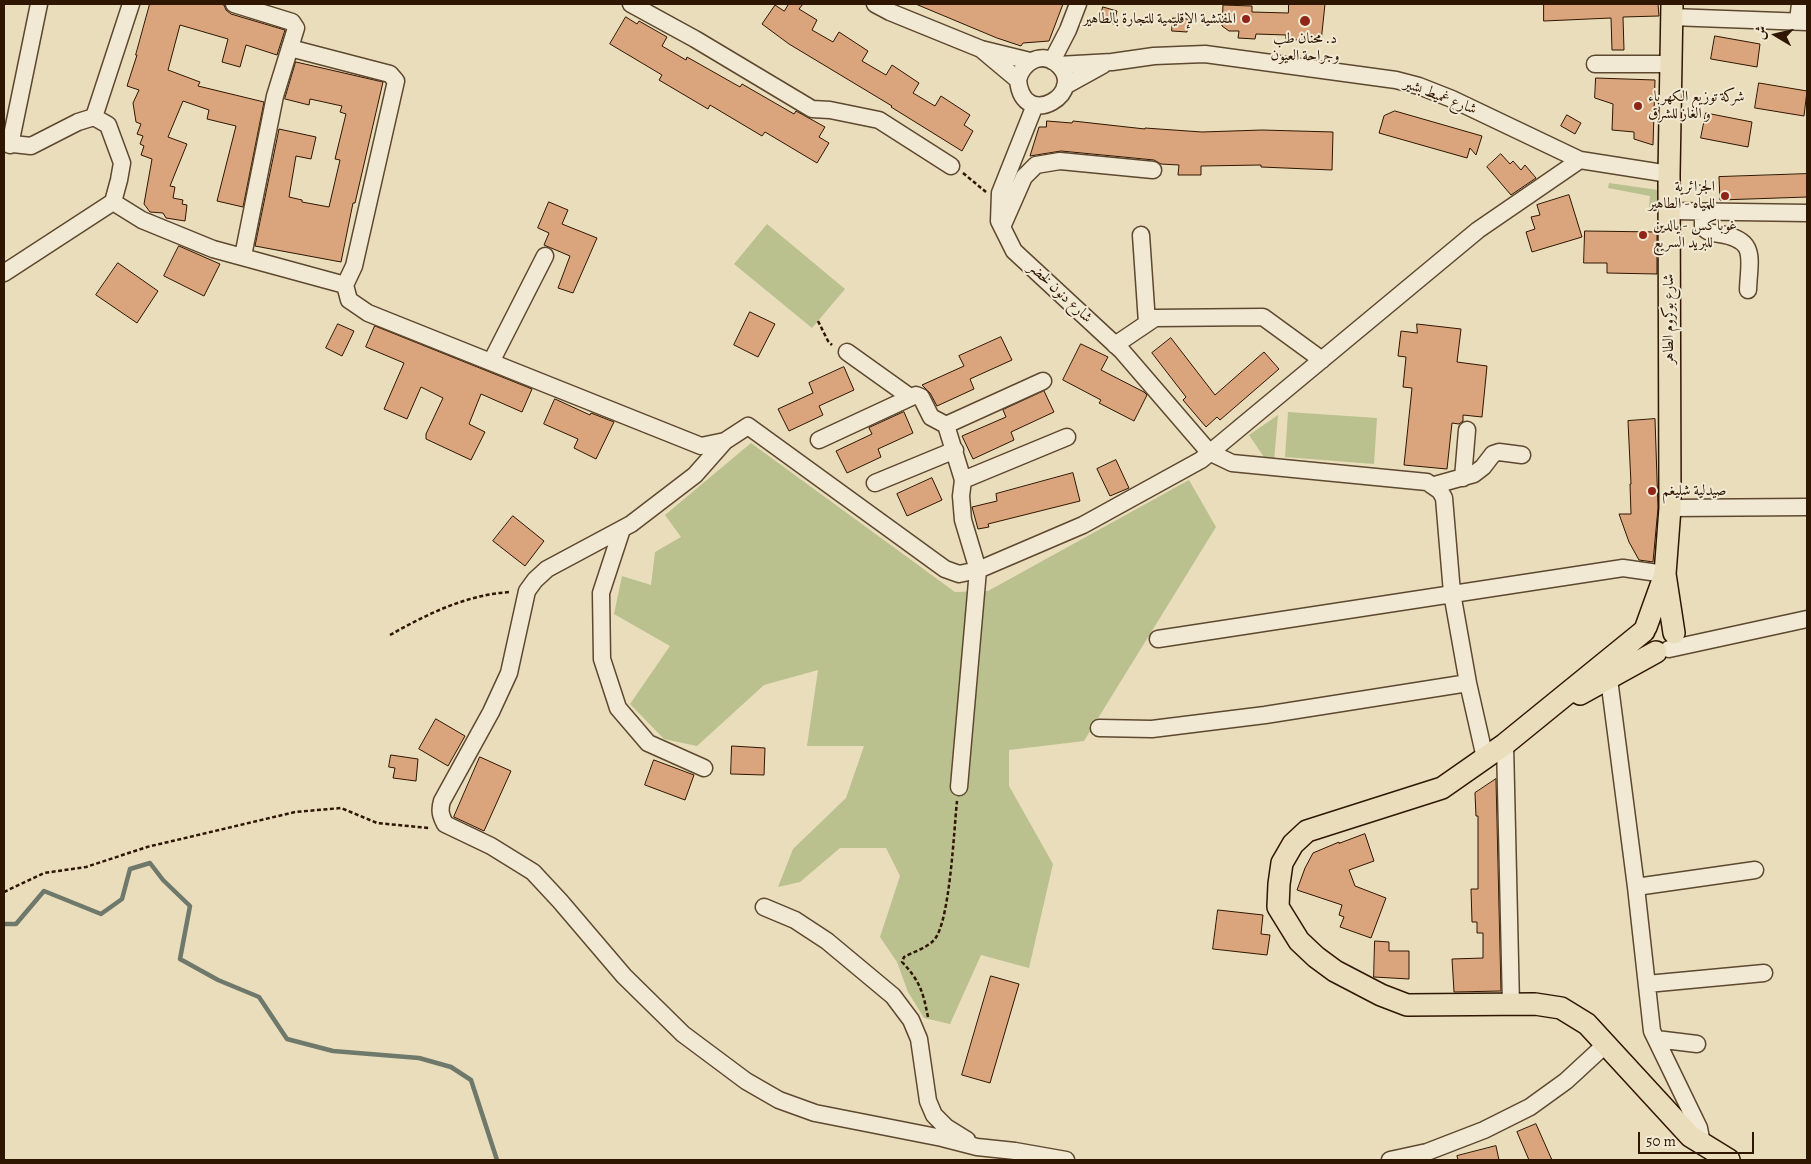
<!DOCTYPE html>
<meta charset="utf-8">
<style>
body{margin:0}
#map{position:relative;width:1811px;height:1164px;overflow:hidden;background:#eaddbc;font-family:Alegreya,Amiri,serif}
canvas{display:block}
.frame{position:absolute;inset:0;border:5px solid #2f1600;pointer-events:none}
.north{position:absolute;left:1751px;top:10px;width:50px;height:50px;-webkit-text-stroke:4px #f1e9d3;paint-order:stroke;rotate:279deg;font-size:14px;font-weight:700;line-height:20px;text-align:center;color:#2f1600}
.north::after{content:'';display:block;margin:auto;width:18px;height:22px;background:#2f1600;clip-path:polygon(50% 0,100% 100%,50% 72%,0 100%)}
.scale{position:absolute;left:1638px;top:1132px;width:116px;height:22px;box-sizing:border-box;border:2px solid #2f1600;border-top:0;padding-left:6px;font-size:15px;line-height:18px;white-space:nowrap;color:#2f1600;-webkit-text-stroke:4px #f1e9d3;paint-order:stroke}
</style>
<div id="map">
<canvas width="1811" height="1164"></canvas>
<div class="frame"></div>
<div class="north">ش</div>
<div class="scale">50 m</div>
</div>
<script>
const ctx = document.querySelector('canvas').getContext('2d');
ctx.lineJoin = 'round';
function paint(path, color) {
  ctx.fillStyle = color;
  ctx.fill(path, 'evenodd');
}
function stroke(path, color, width, dash) {
  ctx.strokeStyle = color;
  ctx.lineWidth = width;
  ctx.lineCap = dash ? 'butt' : 'round';
  ctx.setLineDash(dash || []);
  ctx.stroke(path);
}
function write(font, color, halo, rows, align = 'center') {
  ctx.font = font + ' Alegreya,Amiri,serif';
  ctx.lineWidth = 4;
  ctx.setLineDash([]);
  ctx.textBaseline = 'middle';
  ctx.strokeStyle = halo;
  ctx.fillStyle = color;
  for (const [text, x, y, turn = 0] of rows) {
    ctx.save();
    ctx.translate(x, y);
    ctx.rotate((+turn || 0) * Math.PI / 180);
    ctx.textAlign = isNaN(turn) ? turn : align;
    if (halo) ctx.strokeText(text, 0, 0);
    ctx.fillText(text, 0, 0);
    ctx.restore();
  }
}
paint(new Path2D(`
 M1609,183L1658,190L1656,208L1649,207L1650,196L1608,188Z
 M767,224L845,289L812,328L734,264Z
 M1288,412L1377,418L1374,464L1285,457Z
 M1278,415L1274,461L1266,460L1249,435Z
 M751,443L955,592L988,591L1189,480L1216,527L1084,741L1009,750V786L1053,864L1029,968L981,955L950,1024L924,1018L908,992L897,962L880,937L900,876L886,848H840L800,882L778,887L793,849L846,798L864,746H807L818,670L764,685L697,746L664,739L630,704L670,646L614,614L622,576L651,585L655,552L681,537L665,515Z`), '#bac08e');
stroke(new Path2D(`
 M4,924H16L44,891L101,914L122,899L130,869L150,863L163,880L190,906L180,959L218,980L259,997L287,1039L333,1051L419,1058L451,1067L471,1080L497,1160`), '#6e796b', 4.5);
const building = new Path2D(`
 M150,4H220L224,5L226,10L231,14L285,30L277,55L246,45L240,67L222,62L228,39L180,25L168,70L200,82L198,86L264,102L243,207L217,201L236,126L207,119L209,110L183,101L168,137L187,144L170,186L175,187L173,198L183,200L182,204L187,205L185,221L166,218L163,213L150,212L144,204L152,159L141,155L144,146L140,144L143,136L137,134L141,124L136,122L133,103L139,90L127,86L137,55H136Z
 M789,4H803L799,9L817,20L812,30L833,42L839,32L868,51L862,61L886,75L892,65L919,83L913,93L935,106L941,96L970,115L964,125L973,131L962,151L891,107L892,106L789,44L762,24L775,5L784,11Z
 M916,4H1063L1049,41L1023,43L1021,46L997,38Z
 M1289,4H1325L1321,42L1286,39V35L1256,34L1255,39L1238,38L1239,31H1229L1222,26L1223,5L1252,6V12L1288,13Z
 M1544,4H1658L1659,16L1623,17L1624,50H1612L1611,18L1544,21Z
 M1103,7L1117,11L1114,24L1100,20Z
 M626,17L637,24L639,21L667,37L662,46L686,60L687,57L740,87L742,84L794,114L796,111L825,127L819,137L829,143L817,163L765,132L762,136L710,105L708,109L659,80L662,75L610,44Z
 M1173,18L1188,19L1187,32L1172,31Z
 M1715,36L1760,44L1757,67L1711,59Z
 M296,62L383,82L355,203H353L341,262L255,246L279,129L316,137L311,159L296,156L289,197L302,200V202L329,207L340,160L335,159L346,114L340,112L342,106L310,99L309,105L285,99Z
 M1596,78L1655,80L1653,145L1634,139V132L1612,130L1613,104L1595,98Z
 M1759,83L1807,91L1804,116L1755,108Z
 M1395,111L1482,136L1476,155L1470,148L1467,158L1379,133L1384,116Z
 M1706,113L1752,122L1748,147L1701,138Z
 M1567,115L1581,123L1575,134L1561,126Z
 M1047,121L1072,123L1073,121L1145,129V128L1202,132L1262,130L1333,132L1332,170L1261,167V165L1201,166V175H1178L1179,165L1161,164L1154,160L1061,151L1030,156L1039,127H1046Z
 M1501,154L1510,164L1513,161L1521,170L1525,165L1536,178L1511,195L1487,167Z
 M1807,174V197L1720,200L1719,177Z
 M1569,195L1582,237L1532,252L1526,232L1535,229L1531,217L1540,215L1537,205Z
 M549,202L568,210L562,224L597,238L573,293L558,288L570,256L544,245L549,233L538,228Z
 M1585,231L1657,232V274L1607,273V263H1584Z
 M179,246L220,264L204,296L164,276Z
 M118,263L158,291L137,323L96,295Z
 M750,312L775,324L758,357L734,345Z
 M338,324L354,331L342,356L326,348Z
 M1417,324L1461,329L1457,362L1487,366L1482,417L1463,415V421L1459,424L1452,423L1447,469L1404,465L1412,388L1403,387L1406,357L1398,356L1401,331L1417,333Z
 M375,326L532,389L522,412L481,394L469,424L485,432L471,460L426,439V434L443,398L421,387L407,419L384,409L404,363L366,347Z
 M1001,337L1012,360L970,379L974,389L937,406L930,393L922,385L964,366L959,356Z
 M1171,338L1215,395L1264,352L1279,369L1220,420L1217,417L1206,427L1183,400L1186,397L1152,353Z
 M1081,344L1108,357L1101,370L1144,392L1147,395L1134,421L1099,403L1101,400L1063,380Z
 M844,367L854,390L819,406L823,415L789,431L778,409L813,393L809,383Z
 M1044,391L1054,412L1011,432L1014,440L973,459L962,436L1006,417L1003,410Z
 M555,399L590,415L591,413L614,422L596,459L574,448L578,439L544,424Z
 M904,412L913,433L878,449L881,457L847,473L836,451L872,434L869,428Z
 M1655,419L1658,508L1653,562L1639,560L1629,542L1619,514H1631L1630,484H1631L1628,421Z
 M1116,460L1129,488L1110,496L1097,469Z
 M1073,473L1080,501L988,524L989,527L978,529L972,507L997,501L996,494Z
 M932,478L942,500L907,516L897,494Z
 M513,516L544,541L525,566L493,541Z
 M436,719L465,736L448,766L419,749Z
 M732,746L765,748L764,775L731,774Z
 M391,755L418,759L416,781L393,778L395,768L389,767Z
 M480,757L511,771L484,831L454,817Z
 M654,760L694,775L685,800L645,785Z
 M1496,779L1501,991L1454,992L1452,959L1483,958V933H1477V922H1472L1471,889H1478V816H1476L1475,793Z
 M1365,834L1374,861L1349,870L1355,886L1386,898L1371,938L1340,927L1344,917L1339,915L1342,905L1297,890L1305,868L1313,853L1339,842V843Z
 M1218,910L1263,915L1261,934L1270,935L1267,955L1213,949Z
 M1375,941L1389,942V951H1409V979L1374,977Z
 M991,976L1019,984L990,1083L962,1075Z
 M1536,1124L1552,1160H1529L1517,1132Z
 M1496,1146L1499,1160H1458L1457,1156Z`);
paint(building, '#daa47c');
stroke(building, '#2f1600', 1);
const minor = new Path2D(`
 M234,4L292,22L296,28L275,96L243,256
 M631,4L695,39L812,109L830,110L879,120L951,166
 M875,4L890,12L981,49L1030,61
 M1671,17L1807,22
 M1798,21L1800,4
 M290,48L390,74L396,81L354,266L345,285
 M981,49L1018,80C1023,133 1091,91 1056,63C1040,51 1022,63 1018,80
 M1052,61L1068,30L1078,4
 M1595,64H1671
 M1058,65L1112,62L1154,56L1205,54L1396,80L1419,86L1452,99L1580,160L1669,174
 M1065,86L1103,65
 M1035,105L1000,193L999,221L1014,251L1122,351L1209,452L1232,463L1427,482L1440,491L1444,498L1452,593L1468,683L1265,715L1152,729L1099,728
 M94,117L131,4
 M4,143L31,146L78,122L94,117L108,125L122,163L119,180L113,202L142,220L213,249L345,285L349,300L368,313L701,446L725,441L748,426L945,569L959,574L978,570L1083,525L1201,460L1478,230L1580,160
 M10,145L39,4
 M1670,211L1807,213
 M1703,212V227C1708,233 1712,233 1720,234C1758,240 1749,259 1748,290
 M1002,227L1024,177L1036,165L1060,161L1153,170
 M1141,235L1147,323
 M4,273L113,202
 M1115,345L1155,318L1263,317L1322,360
 M847,352L910,397
 M491,362L545,256
 M946,425L1043,381
 M819,440L916,395L921,397L931,417L946,425L963,480L961,496L963,520L978,570L959,787
 M725,441L695,475L631,524L547,569L535,580L527,591L509,673L491,712L442,801C439,811 441,816 445,824L491,846L533,872L560,901L624,976L683,1034L746,1081L779,1100L815,1113L942,1138L977,1147L1015,1151L1066,1160
 M1463,478L1467,430
 M963,480L1067,437
 M875,483L955,450
 M1435,485L1474,474L1483,467L1493,454L1499,452L1522,455
 M1670,508L1807,507
 M622,529L601,593L602,659L618,708L648,743L704,768
 M1158,639L1623,568L1665,574
 M1669,649L1807,619
 M1609,679L1636,887L1652,1031L1699,1128L1702,1144
 M1468,683L1485,758
 M1505,744L1511,1005
 M1636,887L1755,870
 M764,907L795,920L827,941L893,996L911,1020L919,1039L928,1101L934,1115L946,1127L967,1140
 M1647,984L1764,973
 M1656,1039L1697,1044
 M1390,1160L1427,1152L1484,1130L1530,1107L1566,1081L1605,1045`);
const major = new Path2D(`
 M1672,4L1669,174L1670,508L1665,574L1674,633
 M1646,627L1664,577
 M1644,631L1505,744L1442,788L1307,831L1293,844L1282,863L1279,884L1278,907L1299,941L1316,957L1335,971L1381,995L1407,1005L1535,1004L1561,1008L1587,1024L1690,1136L1729,1160
 M1580,694L1656,652`);
stroke(minor, '#5e482f', 19);
stroke(major, '#2f1600', 24);
stroke(new Path2D(`
 M963,173L986,192
 M818,321L828,341L832,345
 M390,635C427,614 468,594 511,592
 M4,892L44,873L86,867L147,847L295,812L341,808L377,823L429,828
 M928,1017C923,992 920,981 902,962L904,957C913,952 927,948 934,940C950,923 954,828 957,801`), '#2f1600', 2.5, [4, 2.5]);
stroke(minor, '#f1e9d3', 16);
stroke(major, '#eaddbc', 21);
for (const [x, y, r, color] of [
 [1246,19,5,"#8f2418"],
 [1305,21,6,"#8f2418"],
 [1638,106,5,"#8f2418"],
 [1725,196,5,"#8f2418"],
 [1643,235,5,"#8f2418"],
 [1652,491,5,"#8f2418"]
]) {
  const dot = new Path2D();
  dot.arc(x, y, r, 0, 2 * Math.PI);
  ctx.fillStyle = color;
  ctx.fill(dot);
  stroke(dot, '#f1e9d3', 2);
}
write('15px', '#2f1600', '#f1e9d3', [
 ["المفتشية الإقليمية للتجارة بالطاهير",1236,19,"right"],
 ["د. محنان طب",1305,39,"center"],
 ["وجراحة العيون",1305,56,"center"],
 ["شركة توزيع الكهرباء",1648,97],
 ["و الغاز للشرق",1648,114],
 ["الجزائرية",1715,187,"right"],
 ["للمياه - الطاهير",1715,204,"right"],
 ["غوباكس - يالدين",1653,226],
 ["للبريد السريع",1653,243],
 ["صيدلية شليغم",1662,491]
], 'left');
write('15px', '#2f1600', '#f1e9d3', [
 ["شارع غميط بشير",1440,97,21],
 ["شارع دنون لخضر",1060,293,43],
 ["شارع بوكروم الطاهر",1669,319,-90]
]);
</script>
